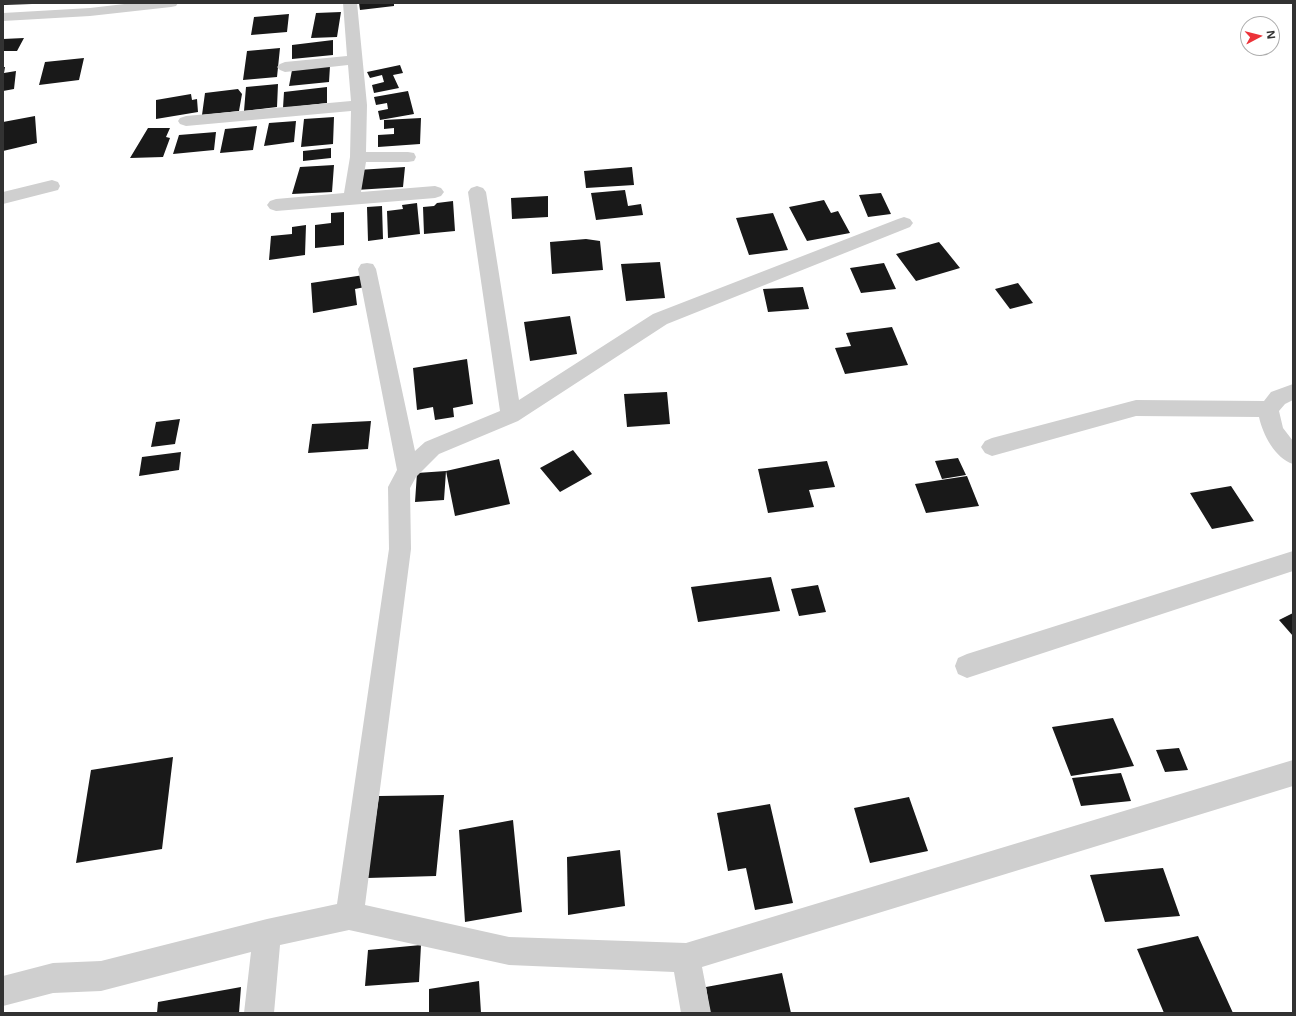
<!DOCTYPE html>
<style>
body{margin:0}
#map{position:relative;width:1296px;height:1016px;overflow:hidden;background:#fff;font-family:"Open Sans",sans-serif}
canvas{display:block}
.frame{position:absolute;inset:0;border:4px solid #323232;pointer-events:none}
.north{position:absolute;left:1240px;top:16px;width:40px;height:40px;box-sizing:border-box;background:#fff;border:1px solid #adadad;border-radius:50%;rotate:83deg;font-size:11px;font-weight:700;line-height:16px;text-align:center;color:#323232}
.north::after{content:'';display:block;margin:auto;width:14px;height:18px;background:#ec3239;clip-path:polygon(50% 0,100% 100%,50% 72%,0 100%)}
</style>
<div id="map">
<canvas width="1296" height="1016"></canvas>
<div class="frame"></div>
<div class="north">N</div>
</div>
<script>
const ctx = document.querySelector('canvas').getContext('2d');
ctx.lineJoin = 'round';
function paint(path, color) {
  ctx.fillStyle = color;
  ctx.fill(path, 'evenodd');
}
paint(new Path2D(`
 M3,3H32V4L3,5Z
 M359,3H394V6L360,10Z
 M341,12L337,37L311,38L316,13Z
 M289,14L287,32L251,35L254,17Z
 M24,38L17,51H3V39Z
 M333,40V55L292,59V45Z
 M280,48L277,77L243,80L247,51Z
 M84,58L79,80L39,85L45,62Z
 M400,65L403,73L393,75L399,88L374,93L372,85L384,82L382,75L370,78L367,72Z
 M330,66L329,82L289,86L292,70Z
 M3,67H5L4,73L16,71L14,89L3,91Z
 M278,84L277,107L244,111L246,87Z
 M327,87V103L283,108L284,92Z
 M238,89L242,94L239,111L202,115L205,93Z
 M408,91L414,114L380,120L378,111L388,109L387,103L376,105L374,97Z
 M191,94L192,100L197,99L198,112L156,119V100Z
 M35,116L37,143L3,151V122Z
 M334,117L333,144L301,147L304,119Z
 M421,118L420,144L378,147V135L394,134V128L384,129V120Z
 M296,121L294,142L264,146L269,123Z
 M257,126L253,150L220,153L225,129Z
 M148,128H170L166,137L170,138L163,157L130,158Z
 M216,132L214,150L173,154L179,135Z
 M331,148V158L303,161V151Z
 M334,165L332,192L292,194L300,167Z
 M405,167L403,187L356,190L358,170Z
 M632,167L634,185L586,188L584,171Z
 M625,190L628,206L641,204L643,215L596,220L591,193Z
 M881,193L891,214L868,217L859,195Z
 M548,196V217L512,219L511,198Z
 M824,200L831,213L838,211L850,233L807,241L789,207Z
 M453,201L455,231L424,234L423,207L434,206L437,203Z
 M417,203L420,234L388,238L387,211L403,209L402,205Z
 M382,206L383,239L368,241L367,207Z
 M344,212V245L315,248V225L331,223V213Z
 M773,213L788,250L749,255L736,218Z
 M306,225L305,255L269,260L271,236L292,234V227Z
 M586,239L600,241L603,270L552,274L550,242Z
 M939,242L960,268L916,281L896,254Z
 M660,262L665,298L626,301L621,264Z
 M884,263L896,289L861,293L850,268Z
 M364,275L365,287L355,289L357,305L313,313L311,283Z
 M1018,283L1033,303L1010,309L995,289Z
 M803,287L809,309L768,312L763,289Z
 M570,316L577,354L530,361L524,322Z
 M892,327L908,365L845,374L835,348L851,346L846,333Z
 M467,359L473,404L453,408L454,417L435,420L433,407L417,410L413,368Z
 M667,392L670,424L627,427L624,394Z
 M180,419L175,444L151,447L156,422Z
 M371,421L368,449L308,453L312,424Z
 M573,450L592,474L560,492L540,468Z
 M181,452L179,470L139,476L142,457Z
 M958,458L966,475L942,479L935,461Z
 M499,459L510,504L455,516L446,471Z
 M827,461L835,487L809,490L814,507L768,513L758,469Z
 M446,471L444,500L415,502L417,473Z
 M967,476L979,506L926,513L915,484Z
 M1231,486L1254,521L1212,529L1190,493Z
 M771,577L780,611L698,622L691,587Z
 M818,585L826,612L799,616L791,589Z
 M1293,613V636L1279,620Z
 M1113,718L1134,766L1071,776L1052,727Z
 M1179,748L1188,770L1165,772L1156,750Z
 M173,757L162,849L76,863L91,770Z
 M1121,773L1131,801L1081,806L1072,778Z
 M444,795L436,876L367,878L379,796Z
 M909,797L928,851L870,863L854,808Z
 M770,804L793,903L755,910L746,868L728,871L717,813Z
 M513,820L522,912L465,922L459,830Z
 M620,850L625,906L568,915L567,857Z
 M1163,868L1180,916L1105,922L1090,875Z
 M1198,936L1233,1013H1164L1137,949Z
 M421,945L419,982L365,986L368,950Z
 M782,973L791,1013H710L706,987Z
 M479,981L481,1013H429V989Z
 M241,987L239,1013H157L158,1002Z`), '#191919');
paint(new Path2D(`
 M133,3H178L176,6L171,7L90,16L3,21V13L90,8Z
 M343,3H357L367,105L366,152H408L414,153L416,157L414,161L408,162H366L361,192L435,186L441,188L444,192L441,196L435,198L276,211L270,209L267,205L270,201L276,199L344,193L350,157L351,111L186,126L180,124L178,121L180,118L186,116L351,101L348,65L285,72L280,70L277,67L280,64L285,62L347,56Z
 M52,180L58,182L60,186L58,190L3,204V192Z
 M477,186L483,188L486,192L519,400L653,314L898,219L904,217L910,219L913,223L910,227L667,324L518,421L439,454L416,477L410,488L411,549L365,905L509,937L686,943L1293,760V786L702,967L711,1013H681L674,972L509,965L349,930L280,945L274,1013H244L251,952L101,991L53,993L3,1006V976L53,963L101,961L267,919L337,904L389,549L388,487L397,470L358,269L361,264L367,263L373,264L376,269L415,451L425,442L500,411L468,192L471,188Z
 M1293,384V400L1285,404L1279,411L1283,428L1293,441V464C1275,458 1263,435 1259,417L1136,416L992,456L985,453L981,447L985,441L992,438L1136,400L1264,401L1271,392Z
 M1293,551V571L967,678L958,674L955,666L958,658L967,654Z`), '#cfcfcf');
</script>
